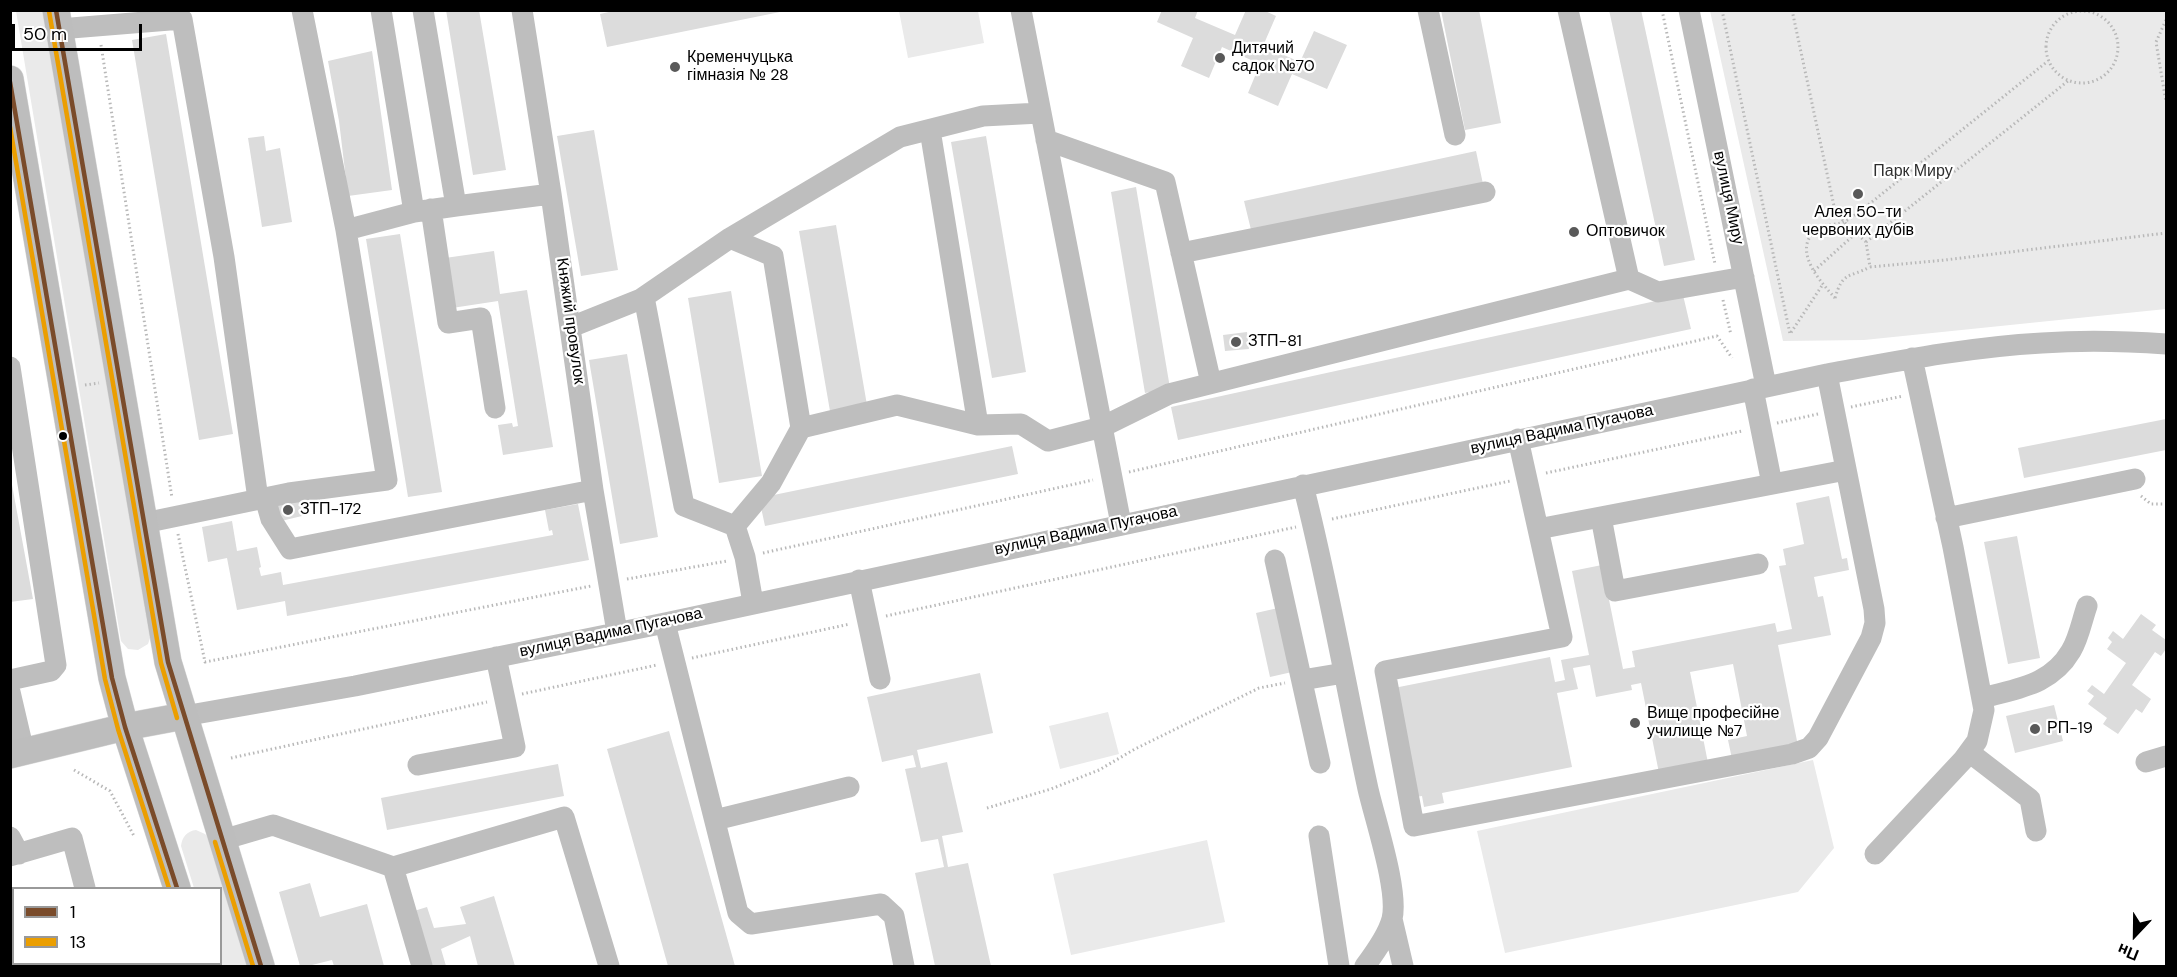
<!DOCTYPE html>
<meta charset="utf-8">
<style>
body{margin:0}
#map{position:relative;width:2177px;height:977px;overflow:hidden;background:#fff;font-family:"DM Sans",sans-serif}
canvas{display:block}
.frame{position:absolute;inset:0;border:12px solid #000;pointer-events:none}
.legend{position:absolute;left:12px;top:887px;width:210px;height:78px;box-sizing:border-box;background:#fff;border:2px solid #999;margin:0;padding:8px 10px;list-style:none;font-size:18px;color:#000}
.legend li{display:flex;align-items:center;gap:12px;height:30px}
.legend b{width:30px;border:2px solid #999}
.north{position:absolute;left:2105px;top:905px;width:60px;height:60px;-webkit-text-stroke:4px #fff;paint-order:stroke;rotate:202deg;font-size:16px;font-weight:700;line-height:24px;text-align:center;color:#000}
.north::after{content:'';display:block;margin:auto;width:21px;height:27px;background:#000;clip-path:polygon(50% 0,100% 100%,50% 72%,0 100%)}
.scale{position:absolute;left:12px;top:24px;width:130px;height:27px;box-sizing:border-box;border:3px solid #000;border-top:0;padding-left:8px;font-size:18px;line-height:21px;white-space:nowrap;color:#000;-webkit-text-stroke:4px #fff;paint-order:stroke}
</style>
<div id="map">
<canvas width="2177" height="977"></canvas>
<div class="frame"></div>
<ul class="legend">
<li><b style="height:8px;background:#7a4b2a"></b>1</li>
<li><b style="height:8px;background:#eb9e00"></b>13</li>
</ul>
<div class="north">Пн</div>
<div class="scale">50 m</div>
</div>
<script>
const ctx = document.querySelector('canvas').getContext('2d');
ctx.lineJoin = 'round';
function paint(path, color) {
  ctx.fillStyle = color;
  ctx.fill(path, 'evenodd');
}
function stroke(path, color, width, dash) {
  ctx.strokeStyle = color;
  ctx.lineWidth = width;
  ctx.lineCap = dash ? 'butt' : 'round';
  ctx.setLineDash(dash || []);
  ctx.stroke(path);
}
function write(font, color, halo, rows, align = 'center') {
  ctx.font = font + ' "DM Sans",sans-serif';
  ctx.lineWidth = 4.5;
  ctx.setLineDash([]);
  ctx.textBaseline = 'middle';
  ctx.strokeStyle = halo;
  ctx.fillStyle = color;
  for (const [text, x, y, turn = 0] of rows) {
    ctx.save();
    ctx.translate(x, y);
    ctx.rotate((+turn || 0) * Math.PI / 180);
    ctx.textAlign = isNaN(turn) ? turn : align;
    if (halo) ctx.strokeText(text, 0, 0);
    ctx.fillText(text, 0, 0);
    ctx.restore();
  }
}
paint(new Path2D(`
 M904,10L978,11L984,43L908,58L899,11Z
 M16,11H44L150,638L148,644L138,650L128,649L121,641Z
 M1710,11H2166V309L1864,340L1783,341Z
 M1108,712L1119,754L1060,769L1049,726Z
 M1813,760L1834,848L1798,892L1505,953L1477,831Z
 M196,830L205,834L209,838L248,966H217L216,964H220V888H194L181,846C182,837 187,831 196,830Z
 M1207,840L1225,922L1071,955L1053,874Z`), '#eaeaea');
paint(new Path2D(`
 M446,10H479L506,170L473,175Z
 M618,10H780V12L607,47L600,14Z
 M1162,10H1198L1195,18L1235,35L1246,10H1263L1276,16L1263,46L1300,62L1314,31L1347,45L1327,89L1292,74L1278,106L1248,93L1260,64L1222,47L1209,78L1181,66L1193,38L1157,22Z
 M1441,10H1479L1501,123L1465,130Z
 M1609,10H1641L1695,260L1664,266Z
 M166,34L233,434L199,440L132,40Z
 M372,51L392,190L348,196L339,121L328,61Z
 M594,130L618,270L581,276L557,136Z
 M264,136L266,151L280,148L292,222L262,227L248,138Z
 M986,136L1026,372L992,378L951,142Z
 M1476,151L1483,184L1252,234L1244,201Z
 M1136,187L1170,388L1145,393L1111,192Z
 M836,225L868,411L831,417L799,231Z
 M400,234L442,492L408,497L366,239Z
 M494,251L500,294L527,290L553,447L503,455L498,425L512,423L513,427L518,426L498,301L452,308L445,258Z
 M731,291L762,476L719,483L688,298Z
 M1683,295L1691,329L1178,440L1171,407Z
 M1247,332L1249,349L1225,351L1223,335Z
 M627,354L658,537L620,544L589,360Z
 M2166,419V450L2024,478L2018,448Z
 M1012,446L1018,474L765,526L759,498Z
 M10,474L33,599L10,602Z
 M1829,496L1842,559L1847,558L1849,570L1814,577L1818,597L1823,596L1831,635L1778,645L1798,746L1732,759L1728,740L1747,736L1733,664L1690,672L1708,763L1659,773L1641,683L1631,685L1632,690L1596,697L1590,665L1573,668L1578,689L1557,693L1572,767L1442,793L1444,803L1424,807L1422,796L1415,797L1394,688L1550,657L1555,682L1565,680L1561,660L1589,655L1572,571L1602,565L1623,669L1635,667L1632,651L1775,623L1777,632L1792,629L1779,566L1786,565L1783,549L1804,544L1796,503Z
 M299,499L302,516L277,522L273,504Z
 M578,504L589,560L287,616L285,601L237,610L227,558L208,562L202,527L232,521L237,551L257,547L261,567L259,568L261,576L281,572L283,585L553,535L552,530L549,531L545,510Z
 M2017,536L2040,658L2008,664L1984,542Z
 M1278,608L1292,672L1270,677L1256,613Z
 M2141,614L2156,625L2152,630L2166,640V649L2161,656L2155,652L2132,685L2151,699L2142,713L2136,709L2118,734L2103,724L2107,718L2088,704L2094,696L2087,691L2092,685L2104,694L2126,663L2107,649L2112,642L2108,638L2113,631L2123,639Z
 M980,673L993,733L917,750L921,768L947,762L963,832L942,836L948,867L968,863L991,966H935L915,873L944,867L938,839L921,842L905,769L916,767L913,755L882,762L867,697Z
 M2054,705L2063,741L2015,753L2006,716Z
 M669,731L735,966H668L607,749Z
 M558,764L564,796L387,830L381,798Z
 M310,883L320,917L367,904L384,966H334L332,960L308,966H300L279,892Z
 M494,896L515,966H478L470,936L441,949L446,966H430L414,911L427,907L434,928L466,924L460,907Z`), '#dcdcdc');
const major = new Path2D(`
 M56,10L168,662L261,966
 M10,79L112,678L125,727L177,888
 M10,755L125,727L184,716
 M200,964L201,966`);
stroke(major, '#dbdbdb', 28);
stroke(new Path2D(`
 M1662,10L1715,264
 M1722,10L1790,334L1823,284
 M1792,10L1834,206L1844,222L1866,242L1870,267L1945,260L2166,233
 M2046 47a36 36 0 1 1 72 0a36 36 0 1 1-72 0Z
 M2166,20L2156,42L2166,102
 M101,45L172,498
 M1866,242L2068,81
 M1814,271L1855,234
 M1835,298C1820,281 1790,249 1818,228C1824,224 1834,225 1841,223C1847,221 1852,217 1858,213L2048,61
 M1835,298C1843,271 1849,278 1870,267
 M1723,300L1731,335
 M85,385L99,383
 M1851,407L1903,396
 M1777,423L1818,414
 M1129,472L1717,336L1732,358
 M1546,473L1742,431
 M2141,496L2151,504H2166
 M1332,519L1510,481
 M178,534L205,662L591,586
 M763,553L1093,480
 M627,579L727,561
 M886,616L1296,527
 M692,658L850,624
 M522,694L657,665
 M231,758L487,702
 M74,770L110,791L134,836
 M987,808L1051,789L1099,770L1135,749L1259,688L1285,683`), '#b8b8b8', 3, [1.5, 3]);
stroke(new Path2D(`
 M302,10L346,230L414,212L456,206
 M381,10L414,212
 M423,10L456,206L551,194
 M522,10L551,194L593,490L617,632
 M1021,10L1121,524
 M1428,10L1455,135
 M1568,10L1629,279L1658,292L1744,277
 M1689,10L1766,386
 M59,29L182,19L224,257L258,499
 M930,130L978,425L1021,424L1048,441L1102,427L1169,394L1629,279
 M1046,140L1165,182L1211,383
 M431,209L448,323L481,318L495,408
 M730,238L900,137L983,116L1040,113
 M1181,253L1485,192
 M644,297L684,506L735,526L745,557L753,603
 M571,327L641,299L730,238L773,256L801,428
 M10,367L56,665L51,671L10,680
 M1753,389L1772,484
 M1518,439L1562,637L1385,671L1414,826L1792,754L1809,748L1818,738L1871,638L1875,623L1874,609L1827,374
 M1303,485C1329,586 1346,688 1368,789C1375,820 1399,891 1392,919C1388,934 1374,954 1365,966
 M265,498L271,519L290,549L593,490
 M1601,517L1615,591L1758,564
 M1946,518L2135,479
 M144,523L289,493L387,480L346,230
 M735,526L771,483L801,428L897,405L978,425
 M1538,529L1846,470
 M1275,560L1320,763
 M859,580L880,679
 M665,623L738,913L751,924L881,904L894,916L904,966
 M1302,680L1344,673
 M10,692L24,752
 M1983,698C2018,688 2051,685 2071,651C2079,638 2082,620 2087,606
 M184,716L355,686L665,623L1827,374C1898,361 1969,347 2042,343C2083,340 2125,341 2166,344
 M1969,752L2030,799L2036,831
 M2146,762L2166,756
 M418,765L515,747L496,657
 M715,820L849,787
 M1319,836L1339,966
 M10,837L19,854
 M222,840L273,825L393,867L564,817L609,966
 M1875,854L1963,760L1977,741L1984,710L1953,547L1912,358
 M10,856L72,838L85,888
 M393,867L422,966
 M1392,919L1403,966
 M171,964L177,966
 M25,966L36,964
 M153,966L154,964`), '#bebebe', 21);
stroke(major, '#bdbdbd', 27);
stroke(new Path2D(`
 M56,10L168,662L261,966
 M10,82L112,678L125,727L177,888`), '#7a4b2a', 4.5);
stroke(new Path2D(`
 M49,11L161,663L177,718
 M10,127L105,679L118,729L169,888
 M215,842L253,966`), '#eb9e00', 4.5);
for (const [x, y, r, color] of [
 [1220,58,6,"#595959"],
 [675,67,6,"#595959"],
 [1858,194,6,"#595959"],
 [1574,232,6,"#595959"],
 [1236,342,6,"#595959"],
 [63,436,5,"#000"],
 [288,510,6,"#595959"],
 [1635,723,6,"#595959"],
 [2035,729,6,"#595959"]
]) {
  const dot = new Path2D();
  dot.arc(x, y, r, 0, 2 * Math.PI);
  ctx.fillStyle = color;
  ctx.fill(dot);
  stroke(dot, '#fff', 2);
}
write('16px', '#000', '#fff', [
 ["Дитячий",1232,49],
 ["садок №70",1232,67],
 ["Кременчуцька",687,58],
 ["гімназія № 28",687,76],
 ["Алея 50-ти",1858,213,"center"],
 ["червоних дубів",1858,231,"center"],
 ["Оптовичок",1586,232],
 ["ЗТП-81",1248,342],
 ["ЗТП-172",300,510],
 ["Вище професійне",1647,714],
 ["училище №7",1647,732],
 ["РП-19",2047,729]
], 'left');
write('16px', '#2f2f2f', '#fff', [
 ["Парк Миру",1913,172]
]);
write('16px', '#000', '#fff', [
 ["вулиця Миру",1728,198,78],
 ["Княжий провулок",570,321,82],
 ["вулиця Вадима Пугачова",1562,430,-12],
 ["вулиця Вадима Пугачова",1086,531,-12],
 ["вулиця Вадима Пугачова",611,633,-12]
]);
</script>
